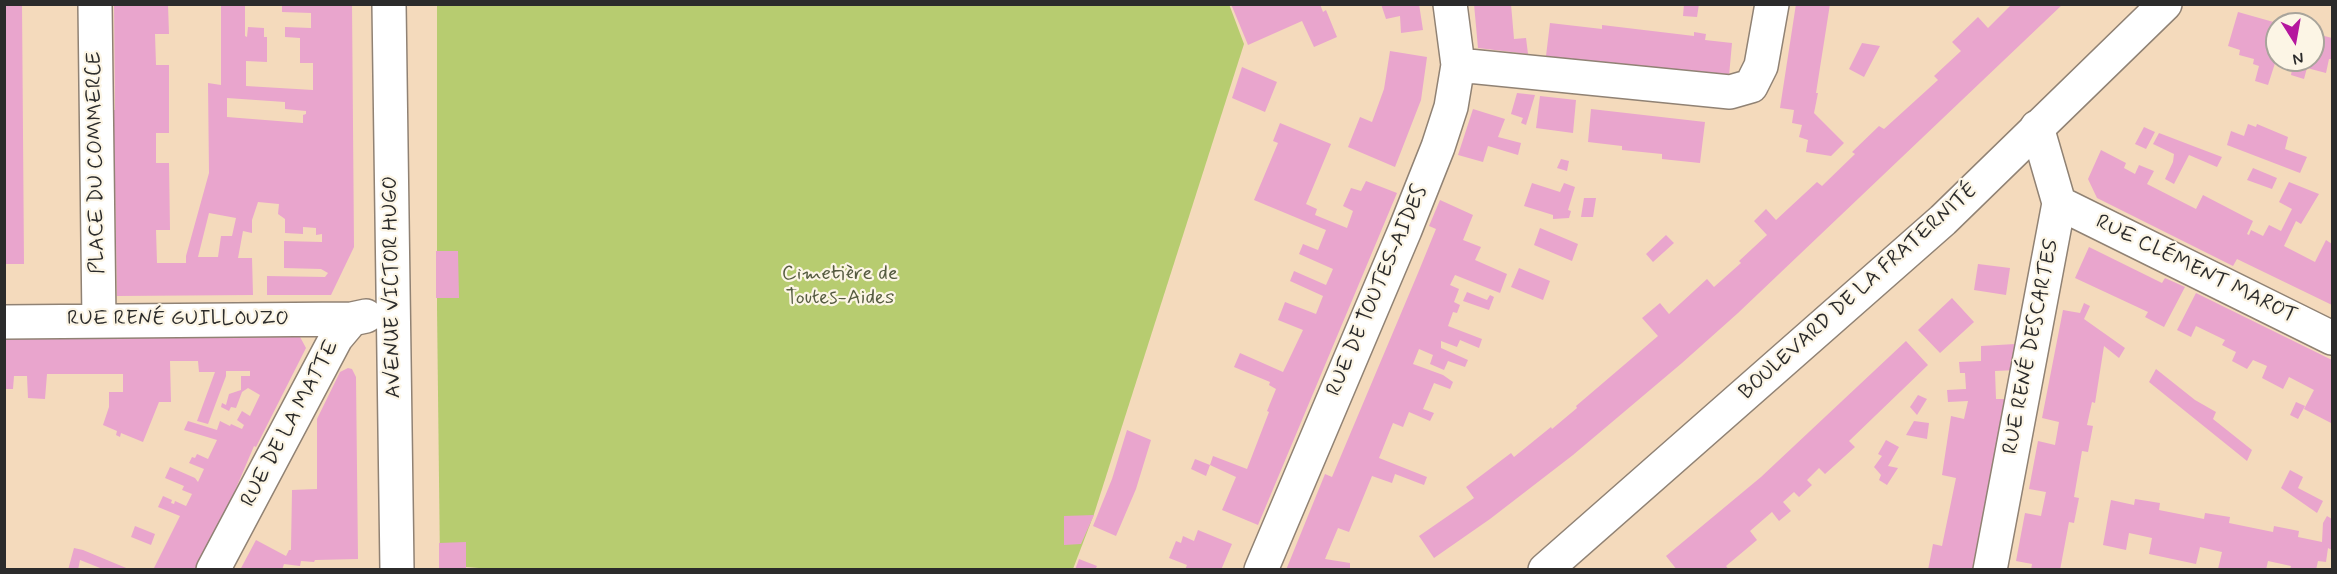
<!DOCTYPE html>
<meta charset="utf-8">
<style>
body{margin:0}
#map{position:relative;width:2337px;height:574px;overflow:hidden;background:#f4dabc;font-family:Mynerve,sans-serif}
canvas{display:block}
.frame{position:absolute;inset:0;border:6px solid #2b2b2b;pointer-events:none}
.north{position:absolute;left:2265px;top:12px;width:60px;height:60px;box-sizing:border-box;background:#fcf5e5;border:2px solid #a8a49b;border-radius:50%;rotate:169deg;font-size:16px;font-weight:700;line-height:24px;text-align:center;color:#2b2b2b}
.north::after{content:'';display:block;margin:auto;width:21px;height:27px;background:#b5179e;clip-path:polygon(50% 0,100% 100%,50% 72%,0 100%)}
</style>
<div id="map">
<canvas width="2337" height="574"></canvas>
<div class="frame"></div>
<div class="north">N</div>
</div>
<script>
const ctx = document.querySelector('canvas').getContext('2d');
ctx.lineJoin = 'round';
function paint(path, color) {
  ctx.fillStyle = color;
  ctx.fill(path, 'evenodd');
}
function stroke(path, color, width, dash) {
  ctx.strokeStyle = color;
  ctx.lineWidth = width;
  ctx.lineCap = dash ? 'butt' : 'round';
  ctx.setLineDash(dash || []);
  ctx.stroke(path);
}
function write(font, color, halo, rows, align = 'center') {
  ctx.font = font + ' Mynerve,sans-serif';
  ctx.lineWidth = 4.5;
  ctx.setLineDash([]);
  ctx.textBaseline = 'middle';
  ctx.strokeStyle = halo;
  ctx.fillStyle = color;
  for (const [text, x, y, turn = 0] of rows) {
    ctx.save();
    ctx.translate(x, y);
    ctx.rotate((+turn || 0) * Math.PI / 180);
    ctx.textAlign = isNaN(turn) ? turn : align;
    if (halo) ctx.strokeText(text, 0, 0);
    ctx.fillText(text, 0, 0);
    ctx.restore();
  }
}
paint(new Path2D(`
 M1229,4L1244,44L1094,514L1073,569L505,570L440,565L437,308V5Z`), '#b7cc70');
paint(new Path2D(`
 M4,4H22L24,264H4Z
 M114,4H168L169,34H155L156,65H169V133H156V163H169L170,230H156L157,263H186V256L209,173L208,83L221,85V4H245V36L247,37L248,27L264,28V37H267V62L246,61V86L313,90V63H300V38L285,37V27L311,28V13L282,12V4H352L354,247L331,295H267V276L325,277L328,273L321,269L284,268V241L322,242V234L316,235V228L303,227V234L285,233V219L278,214L279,204L258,202L252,220V233L243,231L238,258H252L253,295L117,296L115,186H110L109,110H115ZM227,98L285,102V109L306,111V114L303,115V123L227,117ZM209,213L236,218L232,236H221L218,257H198Z
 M1231,4H1320L1323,12L1326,10L1337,37L1314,47L1302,21L1248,45Z
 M1381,4H1419L1423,30L1401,33L1400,16L1386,19Z
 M1474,4H1511L1514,39L1526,38L1528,54L1478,48Z
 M1684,4H1699L1697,17L1683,16Z
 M1796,4H1830L1816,93H1818L1814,113L1844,143L1831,156L1806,152L1808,140L1799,137L1802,125L1792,123L1794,110L1780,108Z
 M2012,4H2063L1738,313L1682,363L1573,455L1490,519L1434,558L1419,536L1474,498L1466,487L1511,453L1514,457L1551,427L1552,429L1577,408L1576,406L1658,336L1642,318L1660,303L1669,314L1707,279L1714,287L1741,263L1739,261L1767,235L1754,221L1766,209L1776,220L1817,182L1822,186L1855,154L1852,152L1879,126L1884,129L1938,80L1934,76L1961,51L1952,42L1978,17L1988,28Z
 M2238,12L2277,23V57L2268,85L2255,81L2259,66L2253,64L2254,59L2239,55L2240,50L2228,46Z
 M1550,23L1602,29V25L1694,36V32L1706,34L1705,40L1732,43L1729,76L1546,56Z
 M2313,33L2332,38V59H2329L2326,73L2307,68L2304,79L2291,75L2294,60H2313Z
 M1862,43L1880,46L1864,77L1849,69Z
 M1390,51L1427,57L1421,100L1395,167L1348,147L1360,117L1372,122L1384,89Z
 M1242,67L1277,82L1265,112L1232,98Z
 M1517,93L1535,95L1526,125L1521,123L1523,118L1511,114Z
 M1540,96L1576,100L1573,133L1536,128Z
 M1473,109L1505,119L1498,137L1521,143L1518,155L1488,146L1483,162L1458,155Z
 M1591,109L1705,122L1700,163L1662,159V154L1622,150V146L1588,142Z
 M1280,123L1331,144L1306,204L1317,209L1315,215L1347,228L1353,211L1343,206L1351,188L1361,191L1366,181L1397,193L1258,525L1222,510L1236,477L1210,465L1206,476L1191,469L1195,459L1210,465L1213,456L1247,469L1269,412L1267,411L1276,389L1269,385L1270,382L1234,367L1240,353L1283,372L1303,330L1278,320L1285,302L1316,314L1323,296L1290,281L1294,271L1326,285L1333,269L1299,254L1303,244L1318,250L1326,230L1254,200L1278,143L1273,141Z
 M2248,124L2256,127L2257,124L2288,137L2285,149L2307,157L2300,173L2227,145L2231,131L2244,136Z
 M2144,127L2155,132L2146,149L2135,144Z
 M2159,133L2193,146L2222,157L2217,167L2189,155L2174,184L2165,179L2173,162L2174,154L2153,144Z
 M2101,150L2126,163L2124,168L2135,174L2139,165L2154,171L2147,184L2196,209L2203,195L2253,221L2247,234L2249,235L2251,230L2263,236L2269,225L2281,231L2292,209L2279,202L2289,182L2319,194L2301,224L2296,221L2284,246L2315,262L2326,240L2332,244V305L2237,259L2233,266L2097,198L2088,179Z
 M1561,159L1569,161L1567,171L1557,168Z
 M2253,168L2277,178L2272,189L2247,180Z
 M1532,183L1560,192L1564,183L1575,187L1568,210L1571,211L1569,218L1553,219V215L1524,206Z
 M1584,198H1596L1593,217H1581Z
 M1440,200L1473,215L1463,240L1481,247L1475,260L1507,274L1500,293L1455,275L1450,285L1459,289L1454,302L1460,305L1457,313L1453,312L1448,326L1482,339L1479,348L1460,340L1457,347L1441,341V348L1468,360L1465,367L1448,361L1444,370L1430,364L1433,355L1419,349L1413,364L1443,375L1453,382L1450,389L1434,383L1423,409L1434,413L1430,421L1409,412L1403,427L1393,423L1379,458L1427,477L1424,485L1395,474L1392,483L1372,476L1349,532L1338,528L1325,559L1350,563V570H1286L1325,474L1332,477L1418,273L1436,229L1429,226Z
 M1540,228L1578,244L1572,261L1534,245Z
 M1666,235L1674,243L1653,262L1646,254Z
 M2089,247L2162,283L2165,278L2185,287L2164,327L2145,317L2148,312L2075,278Z
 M436,251H458L459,298H436Z
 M1978,264L2010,268L2006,295L1974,290Z
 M1519,268L1550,281L1543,300L1511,287Z
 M1467,292L1487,300L1490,295L1494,297L1489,310L1463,301Z
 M2196,293L2332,360V419L2331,423L2304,409L2314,390L2289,377L2283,389L2262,378L2267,366L2253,360L2247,369L2232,361L2236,352L2222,345L2225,340L2196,326L2191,337L2177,330Z
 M1952,298L1974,322L1940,353L1918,330Z
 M2084,303L2090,306L2084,319L2125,348L2119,358L2104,346L2095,403L2092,402L2087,425L2093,426L2088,452L2082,451L2074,497L2079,498L2074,523L2069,522L2060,570H2031L2032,564L2016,561L2025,513L2041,516L2046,492L2029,489L2038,441L2055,445L2059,422L2042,418L2063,310L2080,313Z
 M195,335H299L306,348L256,447L254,446L234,493L194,570H153L180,516L158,507L163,496L172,500L171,503L174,504L175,501L186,506L192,494L182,490L184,486L165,478L170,467L195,478L198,482L204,469L189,463L192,457L195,458L197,454L208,459L217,440L184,430L188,421L217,430L220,421L230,426L231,424L242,429L244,425L237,420L242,411L250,416L260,395L248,388L242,392L236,408L231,407L229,411L221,407L222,403L226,405L229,394L241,390V376H250V371H226V376L208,424L197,421L215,372H199L198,361H170L171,402H159L143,442L121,433L120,437L116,435L117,431L103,425L109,407V392H123V374H47L45,399L28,398L27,376H14L13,389H4V339L195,337Z
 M1906,341L1928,365L1849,441L1855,447L1825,474L1819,468L1807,480L1812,485L1799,497L1794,492L1783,502L1791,511L1779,521L1772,512L1750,531L1757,540L1726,566L1729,570H1677L1666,556L1761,477Z
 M2015,344L2017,370L1995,371L1996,399H2005L1972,570H1928L1933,544L1942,546L1956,478L1942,475L1951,416L1964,419L1968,401L1948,402L1947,390L1966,389L1965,373H1960L1959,362L1981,361V346Z
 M348,368L352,369L356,377L358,559L315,560L314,562L301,561L300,566L284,564L282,570H240L256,540L286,556L289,550H291L292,490L317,489V419L340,372Z
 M2156,369L2195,400L2216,412L2213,419L2252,450L2247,461L2149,382Z
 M1918,395L1927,399L1917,415L1910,407Z
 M2296,402L2305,406L2298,419L2290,415Z
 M1914,421L1929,423L1927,439L1906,435Z
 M1127,430L1151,440L1136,489L1116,536L1093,526L1112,479Z
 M1886,440L1899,447L1888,466L1898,468L1887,485L1879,480L1881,475L1874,467L1882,456L1878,454Z
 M2290,470L2303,477L2298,488L2323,501L2317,513L2281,488Z
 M2135,499L2160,503L2159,510L2204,519L2205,513L2230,517L2229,523L2273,532L2274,526L2299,531L2298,537L2322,542L2323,523L2327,516L2332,519V550L2328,548L2326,562L2318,561L2316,570H2290L2291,566L2268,561L2266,570H2223L2218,569L2222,552L2200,547L2196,564L2149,554L2152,538L2129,533L2126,550L2103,545L2111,500L2134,505Z
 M1094,515L1081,544L1064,545V516Z
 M135,526L155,534L151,545L131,537Z
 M1198,530L1232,544L1221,570H1185L1187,565L1169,558L1176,541L1181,543L1183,536L1194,541Z
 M466,542V570H439V543Z
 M74,548L83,550L131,570H105L80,560L78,570H68Z
 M1079,559L1097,566L1095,570H1075Z`), '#e9a5cd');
const minor = new Path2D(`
 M95,4L99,321
 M389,4L397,570
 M1458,65L1730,92L1751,86L1761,66L1772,4
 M2059,203L2332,338
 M4,322L352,319
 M213,570L336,338L352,319L366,316
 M1261,570L1405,230L1438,147L1451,107L1458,65L1450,4
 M1990,570L2059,203L2037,127`);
const major = new Path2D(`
 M1545,570L1943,220L2165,4`);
stroke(minor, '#908274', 36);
stroke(major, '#908274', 36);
stroke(minor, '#fff', 33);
stroke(major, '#fff', 33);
write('21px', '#2b2b2b', '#fcf5e5', [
 ["PLACE DU COMMERCE",97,163,-91],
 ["RUE CLÉMENT MAROT",2196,270,26],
 ["AVENUE VICTOR HUGO",393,287,-91],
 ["RUE DE TOUTES-AIDES",1378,291,-67],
 ["BOULEVARD DE LA FRATERNITÉ",1859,292,-42],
 ["RUE RENÉ GUILLOUZO",178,320],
 ["RUE RENÉ DESCARTES",2032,347,-79],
 ["RUE DE LA MATTE",291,424,-62]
]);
write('21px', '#555b40', '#fcf5e5', [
 ["Cimetière de",840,275],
 ["Toutes-Aides",840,299]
]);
</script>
